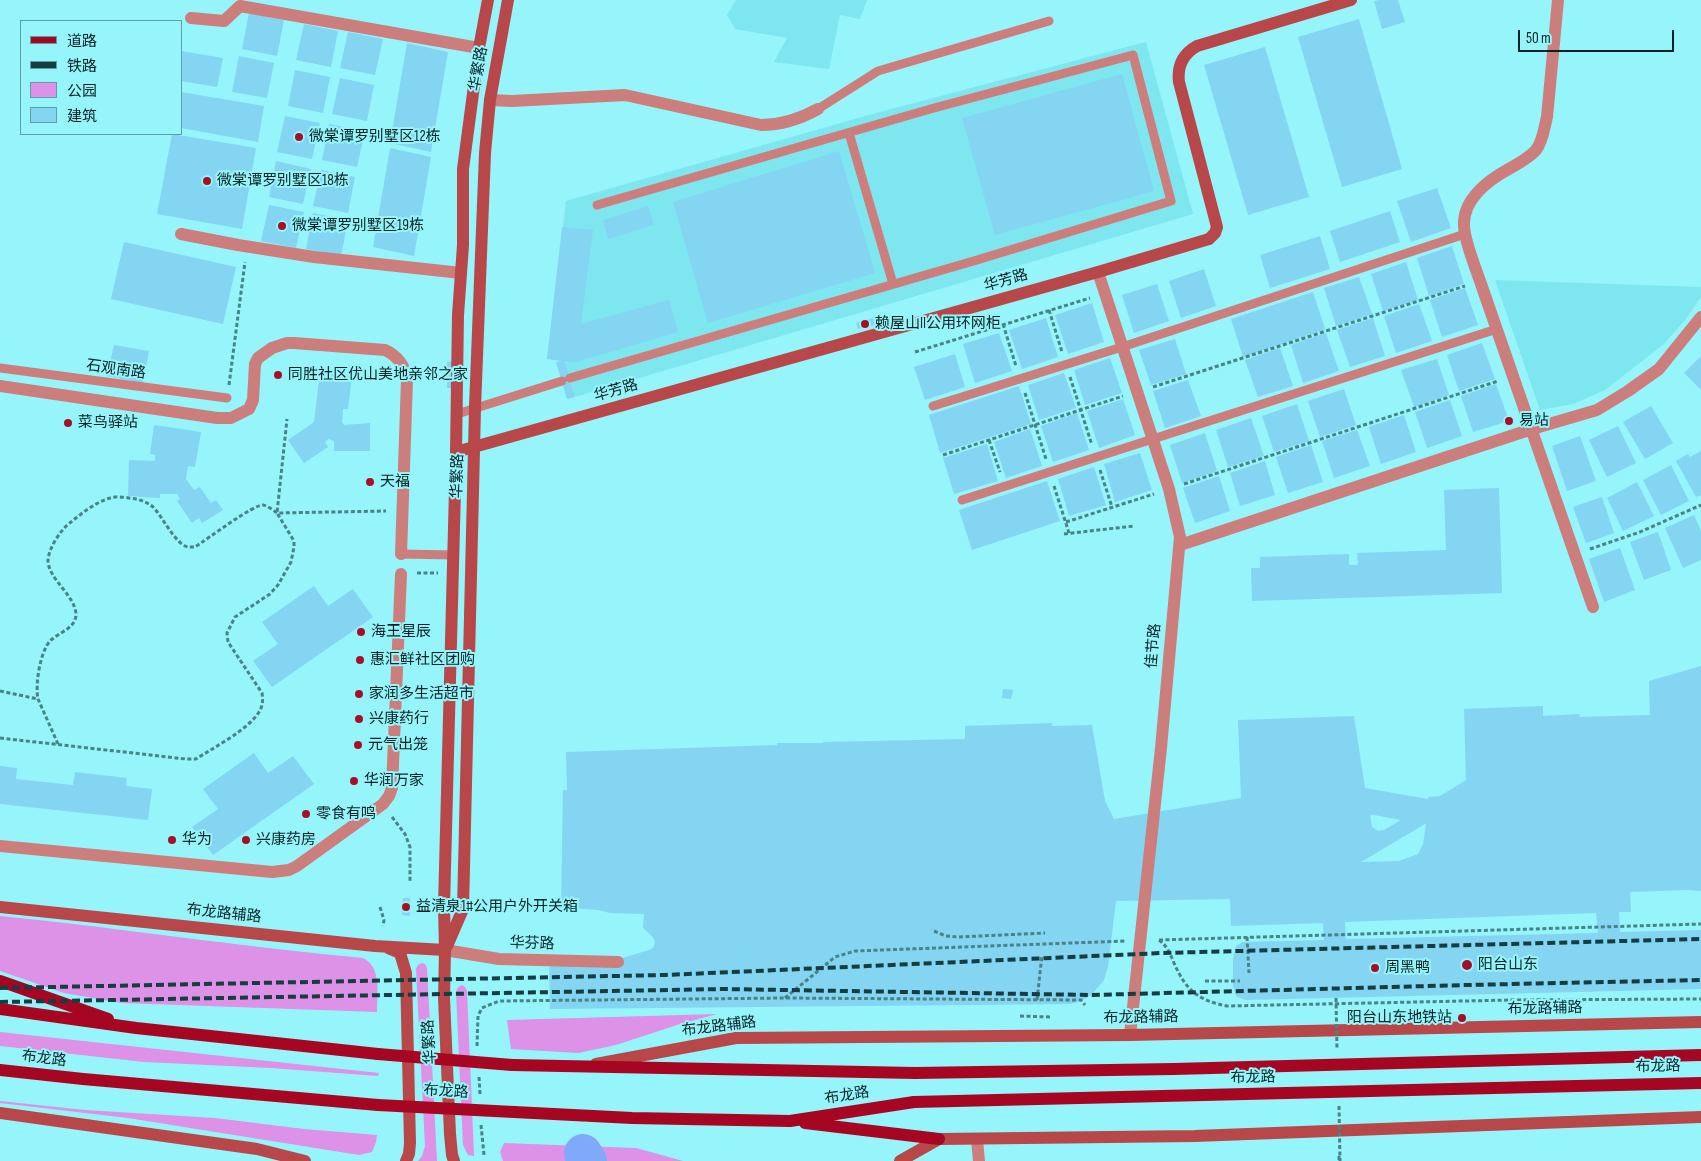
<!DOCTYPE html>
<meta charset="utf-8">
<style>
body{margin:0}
#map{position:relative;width:1701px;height:1161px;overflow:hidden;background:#96f4fb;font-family:"Sofia Sans Condensed","Noto Sans SC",sans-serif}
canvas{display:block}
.legend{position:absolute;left:20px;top:20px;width:162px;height:115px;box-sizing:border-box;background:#96f4fb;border:1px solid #5ca0a5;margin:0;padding:6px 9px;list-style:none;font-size:15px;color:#042325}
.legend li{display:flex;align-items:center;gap:10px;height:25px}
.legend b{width:25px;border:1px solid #5ca0a5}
.scale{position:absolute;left:1518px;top:30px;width:156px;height:22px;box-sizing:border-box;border:2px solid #042325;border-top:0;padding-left:6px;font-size:15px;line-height:18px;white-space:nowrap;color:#042325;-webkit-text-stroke:4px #96f4fb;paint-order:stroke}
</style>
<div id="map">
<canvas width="1701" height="1161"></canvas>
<ul class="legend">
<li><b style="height:6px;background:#a70623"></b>道路</li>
<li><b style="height:6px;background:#163d40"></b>铁路</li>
<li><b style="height:14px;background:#dd91e7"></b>公园</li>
<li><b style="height:14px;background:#83d5f2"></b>建筑</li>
</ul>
<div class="scale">50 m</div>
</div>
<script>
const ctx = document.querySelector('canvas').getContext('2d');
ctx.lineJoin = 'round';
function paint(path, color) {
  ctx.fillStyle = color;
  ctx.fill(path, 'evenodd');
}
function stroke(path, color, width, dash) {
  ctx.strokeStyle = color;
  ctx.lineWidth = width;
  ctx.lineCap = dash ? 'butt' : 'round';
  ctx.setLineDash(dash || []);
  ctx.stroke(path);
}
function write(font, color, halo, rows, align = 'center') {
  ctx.font = font + ' "Sofia Sans Condensed","Noto Sans SC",sans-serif';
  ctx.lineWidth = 4;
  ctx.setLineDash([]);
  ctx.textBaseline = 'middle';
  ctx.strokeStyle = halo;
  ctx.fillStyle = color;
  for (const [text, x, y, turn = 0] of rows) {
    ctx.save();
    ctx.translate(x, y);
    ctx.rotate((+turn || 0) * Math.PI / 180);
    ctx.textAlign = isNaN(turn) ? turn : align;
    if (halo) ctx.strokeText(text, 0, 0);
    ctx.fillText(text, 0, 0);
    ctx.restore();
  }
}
paint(new Path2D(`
 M736,0H867L860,19L840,15L829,69L774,62L787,38L735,29L727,15Z
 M1146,42L1193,214L575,397L565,361L547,359L566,201L876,113Z
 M1495,280L1701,287V297L1686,319L1664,344L1605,390L1573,404L1540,410Z`), '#7de6ef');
paint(new Path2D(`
 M0,916C121,928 242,947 363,958C382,967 377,994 377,1012L122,1003L64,993L0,971Z
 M422,963L425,964L427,968L437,1161H418L422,1156L425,1146L416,969L418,965Z
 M462,985L465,987L467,991L474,1156L468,1155L463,1145L456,992L458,987Z
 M717,1014L680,1024L616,1045L578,1053L511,1049L507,1020Z
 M0,1032L379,1073L378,1076L271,1068L144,1062L0,1046Z
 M0,1101L85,1110L215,1118L304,1129L377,1135L376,1142L372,1152L359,1155L128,1118L0,1103Z
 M504,1143L636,1148L683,1161H603L599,1155L571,1154L574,1161H503L500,1152Z`), '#dd91e7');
const water = new Path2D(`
 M571,1154L599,1155L603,1161H574Z`);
paint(water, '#80aaf9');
stroke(water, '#5b82b9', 1);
stroke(new Path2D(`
 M583,1153L588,1161`), '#80aaf9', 38);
paint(new Path2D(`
 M1379,0H1398L1405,22L1382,29L1374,1Z
 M249,13L284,20L277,56L242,49Z
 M1359,19L1402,169L1342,187L1298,37Z
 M304,24L338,31L331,67L296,60Z
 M348,32L383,39L375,75L340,68Z
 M407,43L448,52L431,152L390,143Z
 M1265,47L1309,197L1248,215L1204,65Z
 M181,51L223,58L217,87L181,81Z
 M239,56L274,63L267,98L232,92Z
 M295,70L330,77L323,113L288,106Z
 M1122,74L1154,191L995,235L962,118Z
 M340,78L374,85L367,121L332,114Z
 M181,92L264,106L258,142L181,128Z
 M285,116L320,123L312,159L277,152Z
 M329,124L365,131L357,167L322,160Z
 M172,134L256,148L242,229L157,214Z
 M390,148L431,157L414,256L373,247Z
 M839,151L875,273L708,323L673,202Z
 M276,161L311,169L303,204L269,197Z
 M321,170L355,177L348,213L313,206Z
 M1437,188L1451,228L1411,242L1397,201Z
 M269,205L304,212L296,248L261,241Z
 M648,206L654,225L608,239L603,220Z
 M1390,211L1400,242L1340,262L1330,231Z
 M313,213L348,220L341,256L306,249Z
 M562,227L593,230L581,324L669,300L678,332L576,362L565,361L575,397L567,399L556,362L562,361L547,359Z
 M1320,236L1330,269L1270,288L1260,255Z
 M124,242L236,267L223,324L111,299Z
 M1452,246L1464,284L1429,296L1417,258Z
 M1406,262L1418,300L1383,311L1371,274Z
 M1204,269L1216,306L1181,318L1169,281Z
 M1359,277L1372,314L1336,326L1324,288Z
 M1157,284L1169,321L1134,333L1122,295Z
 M1465,288L1478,325L1442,337L1430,300Z
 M1313,292L1325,329L1243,357L1231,319Z
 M1092,303L1104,342L1068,354L1055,315Z
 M1419,304L1432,341L1396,353L1384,316Z
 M873,318L875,325L858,329L856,323Z
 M1046,318L1058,357L1022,369L1009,330Z
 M1373,318L1385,356L1350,367L1337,330Z
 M999,333L1012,371L975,383L963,344Z
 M1326,333L1339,371L1303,383L1291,345Z
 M1175,339L1186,374L1151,385L1139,350Z
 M1482,343L1495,379L1459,391L1447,355Z
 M114,345L149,351L143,383L107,376Z
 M1280,348L1293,386L1258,397L1245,360Z
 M955,354L965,387L925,400L914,367Z
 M1701,356V390L1684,373Z
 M1110,358L1122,393L1085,405L1074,370Z
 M1437,359L1449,395L1414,407L1401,370Z
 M452,361V388H447V362Z
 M320,372L352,376L348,409H343L342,422L344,425L370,423V451H334V441L329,439L325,442L328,447L304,463L288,440L314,422Z
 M1064,373L1076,408L1039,420L1028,385Z
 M1188,380L1201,416L1165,428L1153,391Z
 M1496,384L1509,421L1473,432L1461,396Z
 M1019,386L1031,424L940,453L929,415Z
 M1344,389L1356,425L1320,437L1308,401Z
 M1123,399L1135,435L1099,448L1087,411Z
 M1450,400L1462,436L1427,448L1415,412Z
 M1297,404L1309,441L1274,452L1262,416Z
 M1651,406L1673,443L1645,459L1623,422Z
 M1077,413L1089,450L1053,462L1041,426Z
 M1404,415L1416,452L1381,464L1369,427Z
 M1251,418L1264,456L1228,467L1216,430Z
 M154,425L201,432L195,467L188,466L186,479L194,490L200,487L211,503L216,500L223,510L202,523L199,518L192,523L177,501L180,499L177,494H160V498L128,496L129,460L155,461V455L150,454Z
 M1618,426L1636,463L1607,477L1589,440Z
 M1030,429L1042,466L1006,478L994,442Z
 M1357,430L1370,466L1334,478L1322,441Z
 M1205,433L1217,471L1182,483L1170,445Z
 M1580,436L1596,481L1567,491L1552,446Z
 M987,444L998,481L954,494L943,458Z
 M1311,445L1323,482L1288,493L1276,457Z
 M1701,451V495L1696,497L1676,461L1688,454L1690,457Z
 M1140,453L1152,490L1115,502L1104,464Z
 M1265,461L1275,495L1240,506L1230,473Z
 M1671,465L1689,501L1661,515L1643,480Z
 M1094,467L1106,505L1069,516L1058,479Z
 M1219,476L1230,511L1195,523L1183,488Z
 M1047,481L1060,521L972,550L959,510Z
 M1637,482L1654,516L1623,531L1607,498Z
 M1499,488L1502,593L1252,601L1251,568H1260V557L1349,554V565H1358L1357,553L1446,550L1444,490Z
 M1602,497L1614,533L1586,543L1573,507Z
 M1694,515L1701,531V560L1683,568L1665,528Z
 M1658,532L1671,570L1644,580L1630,542Z
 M1620,548L1635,590L1604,602L1589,559Z
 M314,586L328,606L353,589L373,617L272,687L253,661L278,644L262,622Z
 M1701,666V891L1688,890L1630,892L1631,912H1619L1620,932L1701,930V989L1245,1000L1236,996L1233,986V959L1236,946L1243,942L1324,940L1323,923L1231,926L1230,899L1116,901L1108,967L1104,980L1093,993L1085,999L1071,1004L550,1009L549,956L619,959L649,950L653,948L655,942L653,937L643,928L644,914L610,913L598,910L561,907L563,790H567L566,752L777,745V743H823V742L965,739V726L1052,723V726L1092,725L1105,801L1114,819L1241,798L1238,720L1354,716L1365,788L1428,799V797L1440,796L1466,780L1464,709L1543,706V716L1580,714L1579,717L1650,715L1649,681ZM1370,815H1374L1401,820L1384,830L1378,831L1372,827ZM1425,824H1426L1423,844L1418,854L1399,861L1361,862ZM1596,913L1598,933L1346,939L1345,922Z
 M1003,689L1013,690L1011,699L1002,698Z
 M254,753L268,773L293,756L314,784L213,855L192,827L218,809L203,789Z
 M0,766L17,768L16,779L73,785L75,772L127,778L126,786L152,789L148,820L0,804Z
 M403,898H410V916L402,915Z`), '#83d5f2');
stroke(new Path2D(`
 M1049,310L1062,352
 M1003,324L1016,366
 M915,352L1090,298
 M1070,377L1092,445
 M229,385L245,262
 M1153,387L1465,286
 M1025,393L1046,459
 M989,440L1000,472
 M943,455L1123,396
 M1100,470L1112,507
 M1184,484L1498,381
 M1054,486L1069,533
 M1066,522L1154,494
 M1064,534L1134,526
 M1590,549L1640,532L1701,505
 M417,573H438
 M0,691L38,699
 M0,738L186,759H196C213,748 249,729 259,712C263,706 263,700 262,693L228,642L227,633L235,617L270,594L278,585L291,562L294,547V541L277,513L287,419
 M58,744L38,699C35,685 40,652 50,641C59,632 75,629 76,615C76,596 49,580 48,561C48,549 61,529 71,522C82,513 96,502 110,498C116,496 123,497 129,498C138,499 146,501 153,507C163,517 175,544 188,547C188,547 195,547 195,547C206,540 254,504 263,505C268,506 273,510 277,513L386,511
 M392,817L405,834L410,847V883
 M380,907L384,920L383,926
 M934,931L946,936L958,937L1045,933
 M1247,937L1249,973
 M1159,940C1167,946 1170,953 1174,963C1186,990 1197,1000 1227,1006L1512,1000L1701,999
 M1159,940L1701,924
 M1205,981H1240
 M785,998L835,957L855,951L1125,941
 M1037,1000L1042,955
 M1020,1016L1050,1017
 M477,1046L478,1016L482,1008L499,1001L785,998L1078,1000H1081L1085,1005
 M479,1077L480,1094
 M481,1125L484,1155
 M1339,1156V1161`), '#478387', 3, [4, 2.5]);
stroke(new Path2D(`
 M818,109L878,71L1049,21
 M849,133L893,284
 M0,368L227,398
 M570,378L977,260L1171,201L1133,55L934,108L597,205
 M933,406L1122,347L1465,234
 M457,414L562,381
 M962,500L1497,329
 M401,554L453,555`), '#cb7e7b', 9);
stroke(new Path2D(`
 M1558,0L1547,117C1544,128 1543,141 1536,150C1528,159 1517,164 1507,170C1487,181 1463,200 1464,225C1464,240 1475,266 1480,281L1593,607
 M191,18L224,21L240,6L479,48
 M490,100L512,101L625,95L761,125C782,125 800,119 818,109
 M181,234L238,245L314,257L461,273
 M1098,272L1169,489L1180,537L1161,748L1130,1035
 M0,386L217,418H231L249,409L253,400L255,364L258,358L272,348L287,343H294L385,350C398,356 405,366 407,380L401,554
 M1180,545L1532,429L1597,410L1628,391L1659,369L1701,317
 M0,846L272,872L289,870L297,866L383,804L389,796L392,788L401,574
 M445,950L499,959L618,962
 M977,1140L979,1161`), '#cb7e7b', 12);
stroke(new Path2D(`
 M456,452L1098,272L1209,239L1215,233L1217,227L1179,82C1177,66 1183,54 1197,46L1351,0
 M0,907L375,946L445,950
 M447,946L463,909L475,408L485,153L490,100L508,0
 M388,948L400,953L406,973L410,1143L409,1154L406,1161
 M596,1064L736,1038L1130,1035L1701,1022
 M0,1113L257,1149L305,1161
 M454,1161L452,1155L450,1134L444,998L445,950L444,906L456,452L458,315L463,245V169L479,48L488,0
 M900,1161L939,1139L1195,1136L1701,1117`), '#b84749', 12);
stroke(new Path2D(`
 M0,981L108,1019
 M0,1009L136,1028L378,1054
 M512,1065L915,1073
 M0,1070L83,1079L378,1105
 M514,1112L632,1118L790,1121L914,1102
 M805,1123L939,1139`), '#a70623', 12);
stroke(new Path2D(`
 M0,988L665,975L1162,953L1701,939
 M0,1002L723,989L1092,995L1467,985L1701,980`), '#163d40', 4, [8, 4]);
stroke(new Path2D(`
 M1336,998L1337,1050
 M1339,1106L1340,1161`), '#478387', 3, [4, 2.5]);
stroke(new Path2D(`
 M378,1054L512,1065
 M915,1073L1174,1069L1701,1055
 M914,1102L1701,1083
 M378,1105L514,1112`), '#a70623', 12);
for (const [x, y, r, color] of [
 [299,137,5,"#a70e25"],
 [207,181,5,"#a70e25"],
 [282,226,5,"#a70e25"],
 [865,324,5,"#a70e25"],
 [278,375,5,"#a70e25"],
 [1509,421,5,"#a70e25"],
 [68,423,5,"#a70e25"],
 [370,482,5,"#a70e25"],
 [361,632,5,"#a70e25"],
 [360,660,5,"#a70e25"],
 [359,694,5,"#a70e25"],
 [359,719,5,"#a70e25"],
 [358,745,5,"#a70e25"],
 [354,781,5,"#a70e25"],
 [306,814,5,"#a70e25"],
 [172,840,5,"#a70e25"],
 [246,840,5,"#a70e25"],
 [406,907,5,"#a70e25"],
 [1467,965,6,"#a70e25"],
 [1375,968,5,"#a70e25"],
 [1462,1018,5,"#a70e25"]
]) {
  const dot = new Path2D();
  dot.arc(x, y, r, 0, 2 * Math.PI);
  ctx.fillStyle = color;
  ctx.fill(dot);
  stroke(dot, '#96f4fb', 2);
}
write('15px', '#042325', '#96f4fb', [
 ["华繁路",479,69,-80],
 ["华芳路",1006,281,-16],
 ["石观南路",116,370,8],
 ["华芳路",616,391,-16],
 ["华繁路",458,476,-88],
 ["佳节路",1154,646,-85],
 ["布龙路辅路",224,914,6],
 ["华芬路",532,944,2],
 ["布龙路辅路",1545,1009,-1],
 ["布龙路辅路",1141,1018,-1],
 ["布龙路辅路",719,1027,-7],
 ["华繁路",430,1042,-93],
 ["布龙路",44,1059,7],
 ["布龙路",1658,1067,-1],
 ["布龙路",1253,1078,-1],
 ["布龙路",446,1092,3],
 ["布龙路",847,1096,-9]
]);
write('15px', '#042325', '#96f4fb', [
 ["微棠谭罗别墅区12栋",309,137],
 ["微棠谭罗别墅区18栋",217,181],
 ["微棠谭罗别墅区19栋",292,226],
 ["赖屋山II公用环网柜",875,324],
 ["同胜社区优山美地亲邻之家",288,375],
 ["易站",1519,421],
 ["菜鸟驿站",78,423],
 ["天福",380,482],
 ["海王星辰",371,632],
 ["惠汇鲜社区团购",370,660],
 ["家润多生活超市",369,694],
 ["兴康药行",369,719],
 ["元气出笼",368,745],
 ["华润万家",364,781],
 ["零食有鸣",316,814],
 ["华为",182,840],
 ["兴康药房",256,840],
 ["益清泉1#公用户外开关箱",416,907],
 ["阳台山东",1478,965],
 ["周黑鸭",1385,968],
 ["阳台山东地铁站",1452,1018,"right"]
], 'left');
</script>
